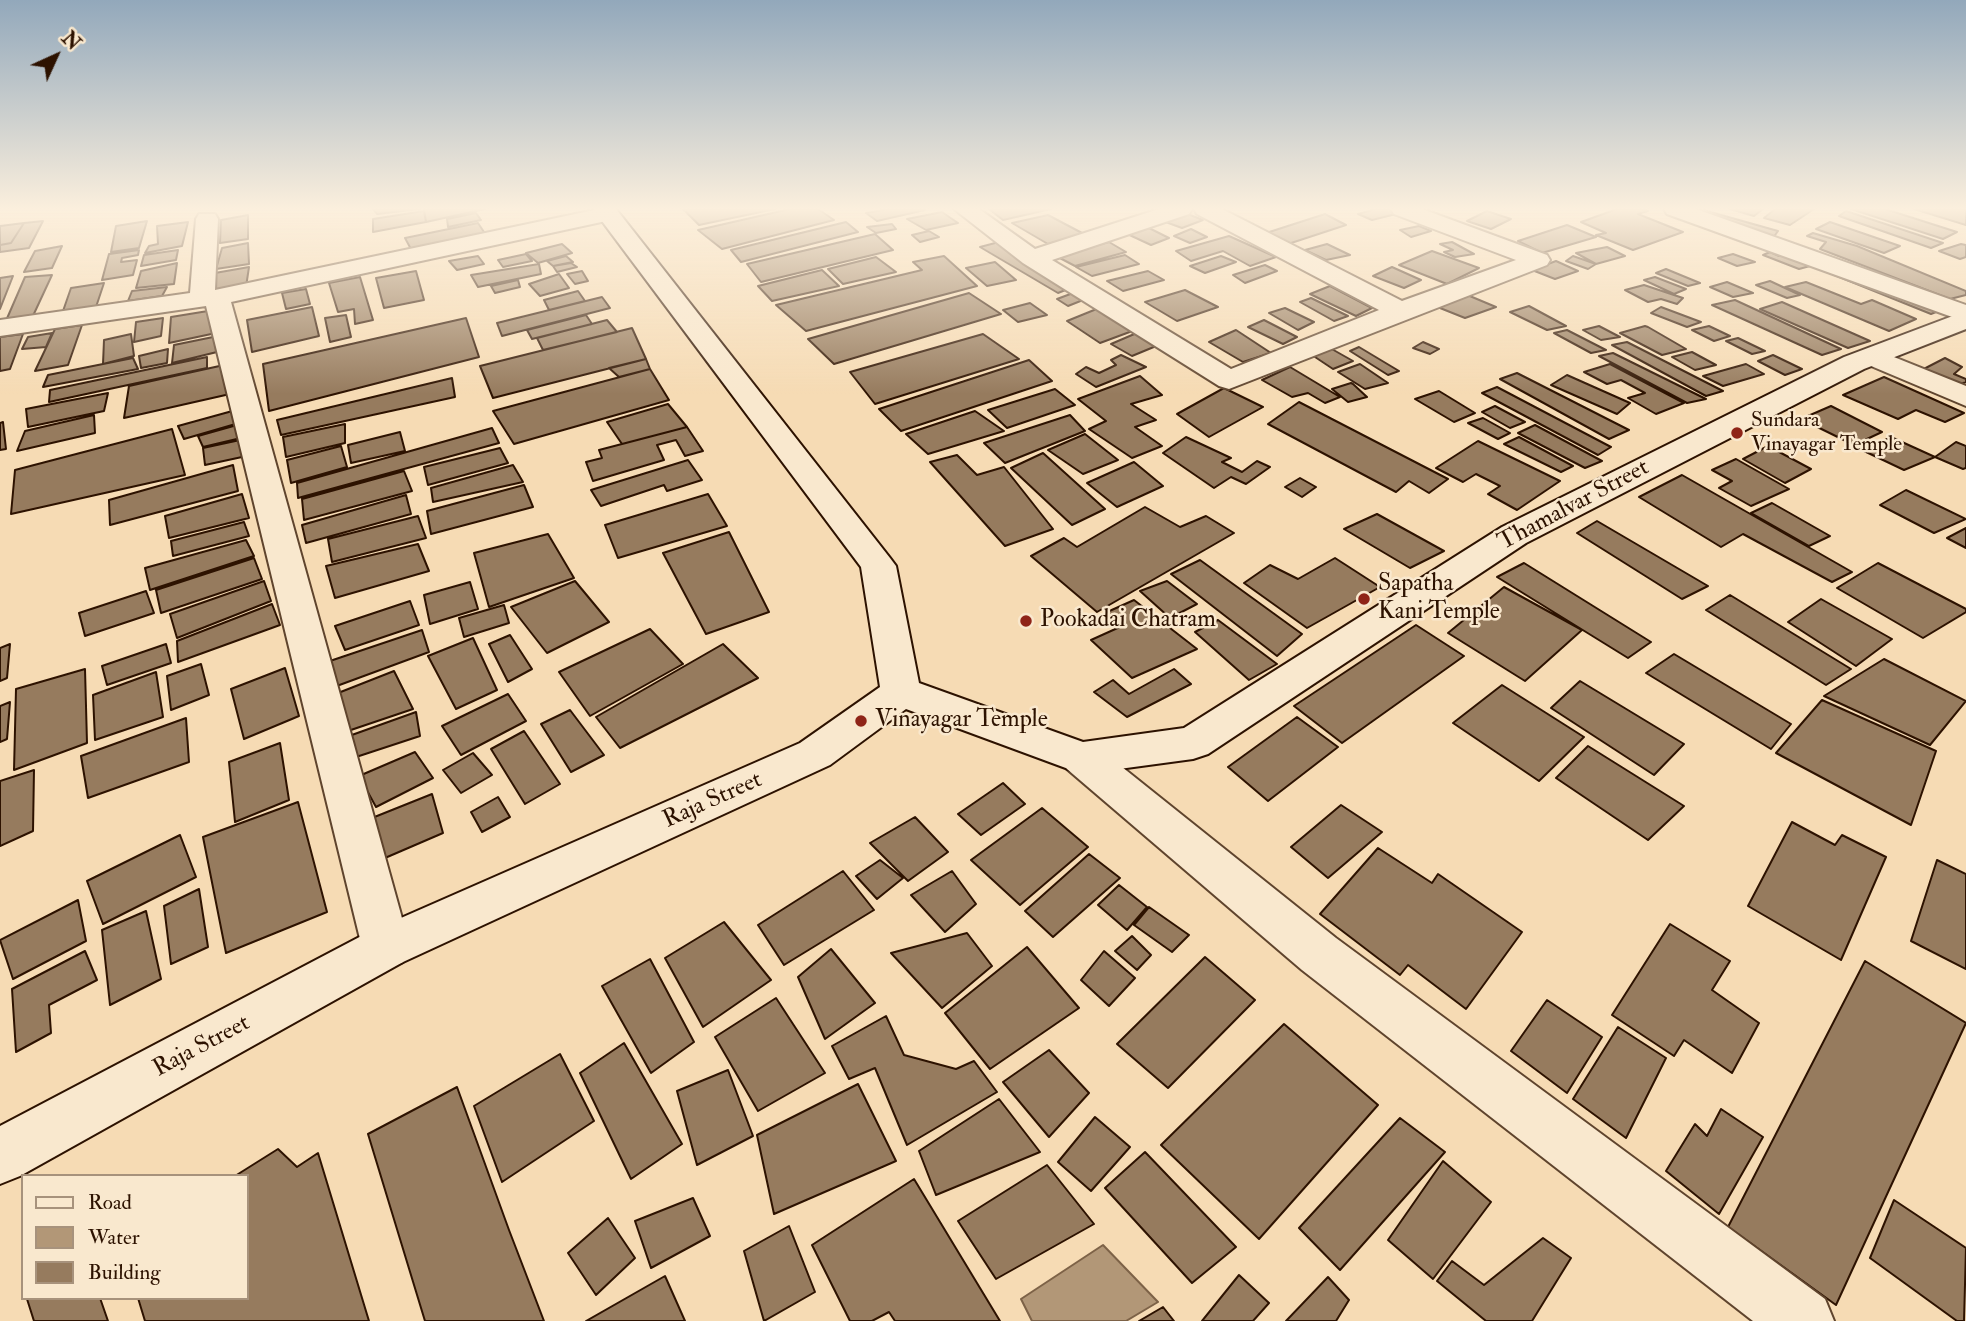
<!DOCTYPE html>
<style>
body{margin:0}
#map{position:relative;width:1966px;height:1321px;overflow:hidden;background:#f6dbb4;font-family:"IM FELL Double Pica",serif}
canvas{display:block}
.legend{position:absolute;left:21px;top:1174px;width:228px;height:126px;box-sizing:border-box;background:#f9e8ce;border:2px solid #a7927c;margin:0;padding:9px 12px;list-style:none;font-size:21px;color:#2d1200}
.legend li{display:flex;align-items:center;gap:14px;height:35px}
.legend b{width:35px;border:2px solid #a7927c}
.north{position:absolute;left:21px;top:21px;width:70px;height:70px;-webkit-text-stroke:5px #f9e8ce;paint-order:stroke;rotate:45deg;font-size:19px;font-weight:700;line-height:28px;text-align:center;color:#2d1200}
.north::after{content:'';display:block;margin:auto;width:24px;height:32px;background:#2d1200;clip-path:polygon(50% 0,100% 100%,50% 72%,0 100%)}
</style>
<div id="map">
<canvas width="1966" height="1321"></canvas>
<ul class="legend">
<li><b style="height:9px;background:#f9e8ce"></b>Road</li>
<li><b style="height:19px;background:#b29777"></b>Water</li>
<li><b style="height:19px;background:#967b5e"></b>Building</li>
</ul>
<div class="north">N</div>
</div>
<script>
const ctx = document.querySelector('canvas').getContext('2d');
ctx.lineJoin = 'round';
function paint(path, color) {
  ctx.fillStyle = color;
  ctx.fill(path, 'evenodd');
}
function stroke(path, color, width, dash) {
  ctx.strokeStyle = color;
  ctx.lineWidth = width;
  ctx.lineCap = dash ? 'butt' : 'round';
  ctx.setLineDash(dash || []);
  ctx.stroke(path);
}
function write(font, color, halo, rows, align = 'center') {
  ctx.font = font + ' "IM FELL Double Pica",serif';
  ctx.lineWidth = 5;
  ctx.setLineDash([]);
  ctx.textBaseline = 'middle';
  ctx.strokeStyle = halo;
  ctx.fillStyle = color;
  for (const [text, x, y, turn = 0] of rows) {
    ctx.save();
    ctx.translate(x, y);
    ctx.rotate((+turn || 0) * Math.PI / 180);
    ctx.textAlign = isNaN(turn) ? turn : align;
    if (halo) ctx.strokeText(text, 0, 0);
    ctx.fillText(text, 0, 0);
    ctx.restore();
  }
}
const water = new Path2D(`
 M1103,1245L1158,1302L1126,1321H1032L1021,1299Z`);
paint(water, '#b29777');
stroke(water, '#7d6247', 2);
const building = new Path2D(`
 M373,209H420L377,214Z
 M424,209H485L426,222Z
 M683,209H775L699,225Z
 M790,209H818L834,220L722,249L698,230Z
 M889,209H923L925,210L877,221L866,213Z
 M989,209H1051L1003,220Z
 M1376,209H1392L1400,213L1372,220L1358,214Z
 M1617,209H1641L1648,211L1638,214L1683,232L1633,250L1596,235L1606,233L1581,222Z
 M1674,209H1700L1778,231L1773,238Z
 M1730,209H1763L1754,216Z
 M1775,209H1814L1790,225L1764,218Z
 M1851,209H1885L1957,232L1943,239Z
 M1914,209H1963L1966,210V225Z
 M424,211L426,222L373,232V219Z
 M1487,211L1511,219L1491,229L1467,221Z
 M1846,211L1943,243L1931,248L1839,216Z
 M942,212L958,223L926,230L907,219Z
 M476,213L481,220L448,227L447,219Z
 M1185,213L1203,220L1182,228L1163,221Z
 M1325,214L1346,225L1285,245L1263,234Z
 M248,215V239L220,243L221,220Z
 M1048,215L1084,234L1048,244L1012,223Z
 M43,221L29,248L0,252V245L11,243L24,223Z
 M147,221L139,248L111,252L116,226Z
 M188,222L182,246L145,253L149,246L158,244L157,226Z
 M846,222L858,232L741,262L731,250Z
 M1830,222L1900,246L1884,253L1816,229Z
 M24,223L11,243L0,245V226Z
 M478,223L486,235L412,251L405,238Z
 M892,224L896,229L876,233L867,227Z
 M1143,225L1169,238L1151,245L1123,232Z
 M1567,225L1596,237L1542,253L1518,241Z
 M1419,226L1431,231L1411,237L1400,230Z
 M1191,229L1207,237L1190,243L1174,236Z
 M929,231L939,237L920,242L912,235Z
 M1813,233L1857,246L1966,291V295L1950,299L1820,249L1826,242L1807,236Z
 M875,234L893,250L761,282L747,264Z
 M1229,236L1276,257L1250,266L1223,251L1191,261L1176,251Z
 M999,242L1073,287L1058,293L980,247Z
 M1109,242L1126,252L1075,266L1056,256Z
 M1452,242L1474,254L1455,257L1444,252L1453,250L1440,244Z
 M248,243L249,264L216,269L222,248Z
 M562,244L572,253L538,263L526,253Z
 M1327,244L1350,255L1326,260L1305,250Z
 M1961,244L1966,245V257L1960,259L1939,251Z
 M62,246L52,268L24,272L35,251Z
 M1607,247L1625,256L1596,264L1576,253Z
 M139,250L138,255L122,258L121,262L137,260L133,275L102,280L109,254Z
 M178,250L176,260L141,266L144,255Z
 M1432,251L1479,268L1447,284L1399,265Z
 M1770,252L1779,256L1792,252L1821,263L1799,269L1763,255Z
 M526,254L532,261L503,267L498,260Z
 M1733,254L1755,262L1737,266L1718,258Z
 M1125,255L1139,264L1092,276L1076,267Z
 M478,256L484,264L457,270L449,261Z
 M566,256L573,262L553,266L547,261Z
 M944,256L977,286L806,331L776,305L922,270L913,262Z
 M1221,256L1236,262L1205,273L1190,266Z
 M1573,256L1596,264L1588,269L1566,261Z
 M876,257L896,272L843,284L828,269Z
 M1556,261L1578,271L1555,279L1532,270Z
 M995,262L1016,280L987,286L966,268Z
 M177,263L174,284L136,288L141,271Z
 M571,263L577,267L557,272L553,266Z
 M539,264L541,274L478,287L471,275Z
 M1839,264L1946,308L1931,314L1817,268Z
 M1265,265L1277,271L1245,283L1233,275Z
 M249,267L246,287L211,292L215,273Z
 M1392,267L1421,280L1404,288L1373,276Z
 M1666,269L1700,283L1688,286L1656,273Z
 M822,270L839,286L772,301L758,286Z
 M416,271L424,300L384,308L376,278Z
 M582,271L588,281L575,284L567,274Z
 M1148,271L1164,280L1123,291L1107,281Z
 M559,274L569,288L540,296L529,284Z
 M52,275L32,318L5,323L25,277Z
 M13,276L0,309V278Z
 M360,277L373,320L355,324L354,309L338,312L329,283Z
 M1655,277L1686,289L1674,294L1644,280Z
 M518,280L520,287L495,293L491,286Z
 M1770,281L1800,295L1787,298L1756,285Z
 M1727,282L1753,293L1733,297L1710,287Z
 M1806,282L1861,304L1872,300L1916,319L1889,331L1785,287Z
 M104,283L96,307L63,311L71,288Z
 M1644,285L1683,298L1677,304L1661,299L1648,302L1625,290Z
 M1330,286L1372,308L1356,316L1310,294Z
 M167,287L162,296L128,301L132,291Z
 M306,289L310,304L286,309L282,293Z
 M1185,290L1218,307L1177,321L1145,302Z
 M578,291L585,301L549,310L544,300Z
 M969,293L1001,314L834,364L808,339Z
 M1073,293L1083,300L1068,306L1057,299Z
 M1465,294L1496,307L1465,318L1435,306Z
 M602,297L610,308L502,336L497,323Z
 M1311,298L1348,316L1334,321L1300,302Z
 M1735,300L1841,349L1822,355L1712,305Z
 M1782,302L1870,341L1848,348L1760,309Z
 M1030,303L1047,315L1018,322L1003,310Z
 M1529,306L1566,326L1547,330L1510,312Z
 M312,307L319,336L252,352L247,320Z
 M1661,307L1701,322L1687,327L1651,313Z
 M1099,308L1135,330L1100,343L1067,321Z
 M1285,308L1314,322L1298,330L1269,313Z
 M208,311L216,333L169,343L171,317Z
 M346,315L351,337L330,342L325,318Z
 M586,315L592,324L532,339L527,330Z
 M163,318L161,336L134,342L136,322Z
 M466,318L479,357L269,411L263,364Z
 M607,320L617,332L543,350L537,338Z
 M1264,320L1297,337L1283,344L1248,327Z
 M82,325L68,365L35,371L55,329Z
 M1599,326L1620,337L1601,340L1583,330Z
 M1645,326L1648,327L1686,349L1662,355L1620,333Z
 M1709,326L1730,336L1714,341L1692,330Z
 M632,328L646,359L493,398L480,366Z
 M1236,330L1271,353L1243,362L1209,342Z
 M1567,330L1606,350L1591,353L1554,333Z
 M1139,332L1161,344L1132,356L1111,344Z
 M52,333L46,347L22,349L28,337Z
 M23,334L10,369L0,371V337Z
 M131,334L134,356L103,364L104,340Z
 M983,334L1019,359L875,404L850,372Z
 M218,336L221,351L172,363L174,345Z
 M1738,338L1765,351L1752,354L1726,341Z
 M1423,342L1439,349L1430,354L1413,348Z
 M1627,342L1723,391L1706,396L1612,345Z
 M1359,347L1399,371L1388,375L1350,351Z
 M1330,348L1353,361L1333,369L1312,355Z
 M168,349L167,363L141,368L139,356Z
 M1692,352L1716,365L1695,370L1672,357Z
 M1613,353L1706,399L1687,403L1599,356Z
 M1121,355L1146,367L1096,387L1076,374L1086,367L1099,373L1116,365L1111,360Z
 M1773,355L1802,369L1785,375L1758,361Z
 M207,357V368L49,402L50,390Z
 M133,358L138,369L43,387L48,375Z
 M1945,358L1962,367L1954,374L1966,379V382L1951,388L1916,373Z
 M646,359L650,369L619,377L609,368Z
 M1029,360L1052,381L901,431L879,409Z
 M1360,364L1388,383L1365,389L1338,372Z
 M1610,364L1684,403L1656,414L1628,398L1645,393L1621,380L1607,384L1584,372Z
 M1746,364L1764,374L1723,386L1703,376Z
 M224,365L230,394L124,418L129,386Z
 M1290,367L1340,397L1325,403L1308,393L1292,397L1262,380Z
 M650,369L669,400L514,444L493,411Z
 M1517,373L1629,430L1609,439L1500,379Z
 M1567,375L1630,403L1617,414L1551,385Z
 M1140,376L1162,395L1131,404L1156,420L1135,427L1162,446L1132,458L1089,429L1106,421L1078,399Z
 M1884,377L1964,413L1945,422L1916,410L1898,419L1843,395Z
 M452,378L455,397L281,435L277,420Z
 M1351,383L1353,384L1367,397L1348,402L1332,389Z
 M1497,387L1611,447L1598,455L1482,393Z
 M1224,388L1263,407L1209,437L1177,414Z
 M1055,389L1075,405L1007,428L988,410Z
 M1439,391L1475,413L1454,422L1415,399Z
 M108,393L104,411L28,427L26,409Z
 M1299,402L1448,479L1429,493L1409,481L1396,492L1268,424Z
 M668,404L687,427L622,444L607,422Z
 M1495,406L1525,422L1510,428L1482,412Z
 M1831,406L1882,432L1854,445L1801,419Z
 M236,410L239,423L184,439L178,426Z
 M975,411L1004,431L928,454L906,434Z
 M94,415L95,433L17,451L25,431Z
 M1070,415L1085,431L1005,463L984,443Z
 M1483,418L1510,433L1498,439L1468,423Z
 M3,422L6,449L0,450V423Z
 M345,424V443L286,457L283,437Z
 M237,425L241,438L203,447L198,436Z
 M1535,425L1602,461L1585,468L1518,433Z
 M687,427L703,451L685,456L676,440L657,445L664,460L593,481L586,462L602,458L599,450Z
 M492,428L499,443L298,498L297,483Z
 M172,429L185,475L11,514L15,470Z
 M400,432L405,451L351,463L348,445Z
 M1085,434L1118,460L1083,474L1048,450Z
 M1186,437L1231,458L1222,462L1242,472L1257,461L1270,467L1246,484L1231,477L1214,488L1163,453Z
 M1519,437L1573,466L1561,472L1504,444Z
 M1891,437L1935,457L1904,470L1864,451Z
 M240,440L242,457L205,465L203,448Z
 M1478,441L1560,481L1517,510L1488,494L1500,486L1476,474L1463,482L1436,468Z
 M1956,442L1966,446V468L1963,469L1935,457Z
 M341,446L347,467L291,483L287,460Z
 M1768,446L1811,469L1785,483L1743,459Z
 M500,448L508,463L428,485L424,467Z
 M1043,453L1105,509L1072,525L1011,468Z
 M957,455L977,475L1004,467L1053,529L1005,546L930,462Z
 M1736,459L1789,489L1751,506L1719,488L1732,481L1712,470Z
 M688,460L702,480L667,491L664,485L601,506L591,490Z
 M1134,462L1163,486L1117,507L1087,483Z
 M233,465L238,491L110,525L109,500Z
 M513,465L523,482L433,502L431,488Z
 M404,471L412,491L304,520L302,499Z
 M1682,475L1852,572L1832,582L1743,534L1721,547L1639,497Z
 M1300,478L1316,487L1302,497L1285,487Z
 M524,485L533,507L431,534L427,511Z
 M1906,490L1966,519L1934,533L1880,505Z
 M242,494L249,518L169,538L165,516Z
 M708,494L727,526L618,558L605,525Z
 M406,495L411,514L306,543L302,525Z
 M1772,503L1830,536L1809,546L1751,513Z
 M1145,507L1180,527L1206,516L1234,533L1097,612L1031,556L1064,538L1077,547Z
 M1377,514L1444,551L1410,568L1344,529Z
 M418,516L426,538L332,562L328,539Z
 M1597,521L1708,586L1682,599L1577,533Z
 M244,522L249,536L173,556L171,541Z
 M1966,528V548L1947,538Z
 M729,532L769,612L706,634L663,553Z
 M548,534L574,578L489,607L474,553Z
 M246,540L254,556L150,590L145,568Z
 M418,544L429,571L335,598L326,566Z
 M254,558L262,579L161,613L156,590Z
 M1335,558L1380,587L1307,628L1244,583L1270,565L1298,579Z
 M1200,560L1302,634L1277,656L1171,574Z
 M1524,563L1651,642L1628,658L1497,577Z
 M1878,563L1966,609V612L1923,638L1837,588Z
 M264,581L271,601L177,638L170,614Z
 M575,581L609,622L547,653L511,607Z
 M1167,581L1197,604L1170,618L1140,591Z
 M470,582L478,609L430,624L424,595Z
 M1504,587L1582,630L1525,681L1448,633Z
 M146,591L154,613L85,636L79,613Z
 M1730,595L1851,669L1826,685L1706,610Z
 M1821,599L1892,639L1856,666L1788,622Z
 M1134,600L1197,649L1132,678L1091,640L1122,626L1105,613Z
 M410,601L419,625L345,650L335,626Z
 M272,604L280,625L178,662L177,641Z
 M504,605L509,623L464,637L459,618Z
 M1218,620L1277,664L1249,680L1195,632Z
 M1416,625L1464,656L1342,743L1294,706Z
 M650,629L683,664L590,716L559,672Z
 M422,630L429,652L334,687L324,663Z
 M510,635L532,669L508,682L489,644Z
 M473,638L497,690L456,709L428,656Z
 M10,644L7,678L0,681V648Z
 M166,644L171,663L107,685L102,666Z
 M723,644L758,678L620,748L596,717Z
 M1674,654L1791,724L1771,749L1646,673Z
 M1884,659L1966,701L1930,745L1824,696Z
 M201,664L209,695L171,710L167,676Z
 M285,668L299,716L244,739L231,689Z
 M85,669L87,743L14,770L16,689Z
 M1174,669L1191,684L1127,717L1094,692L1113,680L1129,694Z
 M394,671L413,709L342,733L333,695Z
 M156,672L163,717L95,740L93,695Z
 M1580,681L1684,744L1654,775L1551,708Z
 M1502,685L1584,737L1539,781L1453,723Z
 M508,694L526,721L461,755L442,726Z
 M1822,700L1936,751L1911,825L1776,753Z
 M10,702L7,739L0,742V706Z
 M570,710L604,755L571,772L541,724Z
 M416,712L420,736L350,759L349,736Z
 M1297,717L1338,747L1268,801L1228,767Z
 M186,718L189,762L88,798L81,756Z
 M524,731L560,784L525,804L491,749Z
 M280,743L289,800L235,822L229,762Z
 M1588,746L1684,806L1648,840L1556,778Z
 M415,752L433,778L376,807L359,776Z
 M473,753L492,775L461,793L443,770Z
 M34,770L33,831L0,846V781Z
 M1003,783L1025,804L981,835L958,814Z
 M432,794L443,833L378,861L367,820Z
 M498,797L510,817L482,832L471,812Z
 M298,802L327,912L226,953L203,837Z
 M1341,805L1382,832L1328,878L1291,847Z
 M1042,808L1088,847L1020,905L971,860Z
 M915,817L948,852L908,881L870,843Z
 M1792,822L1835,845L1842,835L1886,857L1841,960L1748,906Z
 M180,835L196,877L103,924L87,881Z
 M1378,848L1432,883L1438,874L1522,932L1466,1009L1408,965L1400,975L1320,914Z
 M1089,854L1120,878L1053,937L1025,911Z
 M880,860L903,878L877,899L856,876Z
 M1937,860L1966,874V969L1911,941Z
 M843,871L874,910L784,965L758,925Z
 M952,871L976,904L945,932L911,895Z
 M1119,885L1147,907L1127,930L1098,905Z
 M199,889L208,947L171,964L164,906Z
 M78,900L86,941L13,979L0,940Z
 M1149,907L1189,935L1172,952L1134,925Z
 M146,911L161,979L110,1005L102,930Z
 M724,922L771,980L703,1027L665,958Z
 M1670,924L1730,961L1712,990L1759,1023L1732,1073L1684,1040L1674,1056L1612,1015Z
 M967,933L992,966L942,1008L891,953Z
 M1132,936L1151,955L1137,970L1115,951Z
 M1027,947L1079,1008L990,1069L945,1013Z
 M831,949L875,1003L825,1039L798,977Z
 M85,951L97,980L49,1005L51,1033L16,1052L12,989Z
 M1104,951L1135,978L1109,1006L1081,980Z
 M1205,957L1255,1000L1168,1088L1117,1044Z
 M650,959L694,1042L651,1073L602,986Z
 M1865,961L1966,1023L1836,1305L1728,1227Z
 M776,998L825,1073L758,1111L715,1037Z
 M1547,1000L1602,1037L1567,1093L1511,1051Z
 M886,1016L904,1055L956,1069L974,1061L997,1092L907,1145L875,1068L849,1079L832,1046Z
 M1284,1024L1378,1105L1259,1239L1161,1145Z
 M1618,1027L1666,1058L1626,1138L1573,1099Z
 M624,1043L682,1144L631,1179L580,1073Z
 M1049,1050L1089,1093L1049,1137L1003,1082Z
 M560,1054L594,1121L502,1182L474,1106Z
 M728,1070L753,1136L697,1165L677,1091Z
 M858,1084L896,1161L774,1214L757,1135Z
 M457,1087L509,1230L544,1321H425L368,1134Z
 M999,1099L1040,1152L936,1195L919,1151Z
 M1721,1109L1763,1137L1719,1214L1666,1171L1695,1124L1707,1136Z
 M1095,1117L1130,1147L1091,1191L1058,1162Z
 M1400,1118L1445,1152L1340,1270L1299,1228Z
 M278,1149L297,1167L318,1153L369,1321H145L138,1298H247V1176H235Z
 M1145,1152L1236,1247L1192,1283L1105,1188Z
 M1443,1161L1491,1202L1433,1279L1388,1240Z
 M1047,1165L1094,1224L996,1279L958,1221Z
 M914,1179L1000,1321H895L889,1312L872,1321H850L812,1245Z
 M693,1198L710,1236L651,1268L635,1221Z
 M1894,1200L1966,1248L1964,1321H1957L1870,1258Z
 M608,1218L635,1258L596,1295L568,1253Z
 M789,1226L815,1292L764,1321L744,1251Z
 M1543,1238L1571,1258L1532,1321H1486L1437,1281L1452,1261L1484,1285Z
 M1239,1275L1269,1303L1253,1321H1202Z
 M665,1276L685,1321H586Z
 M1328,1277L1349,1300L1336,1321H1286Z
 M100,1298L108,1321H34L27,1299Z
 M1163,1307L1174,1321H1139Z`);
paint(building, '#967b5e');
stroke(building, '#2d1200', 2);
const street = new Path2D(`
 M599,209H614L617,214L614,219L606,221L231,302L410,947L403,962L386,969L369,962L362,947L206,306L0,336V320L190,293L196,219L199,214H215L218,219L215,290Z
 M954,209H979L1035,249L1159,209H1192L1189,214L1052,260L1231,369L1379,310L1197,214L1194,209H1222L1402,301L1516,260L1394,214L1391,209H1422L1547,255L1550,260L1547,265L1229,389L1219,386L1023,263Z
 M1664,209H1696L1966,305V322L1667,214Z
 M1874,349L1966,386V406L1864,363L1860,357L1864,351Z
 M1082,742L1097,747L1336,938L1825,1299L1834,1321H1753L1302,970L1067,769L1061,758L1067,747Z`);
const secondary = new Path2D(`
 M593,209H616L890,558L896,566L919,683L1083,742L1184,728L1502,527L1844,357L1966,311V329L1864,369L1526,543L1208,754L1193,759L1082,774L906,709L830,765L403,962L20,1176L0,1184V1126L369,932L800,743L880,687L861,567Z`);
stroke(street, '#5f442d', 4);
stroke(secondary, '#2d1200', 4);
paint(street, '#f9e8ce');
paint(secondary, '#f9e8ce');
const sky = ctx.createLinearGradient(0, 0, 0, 394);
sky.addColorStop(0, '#92a8bb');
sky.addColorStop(0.53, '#fbefdd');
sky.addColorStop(1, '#fbefdd00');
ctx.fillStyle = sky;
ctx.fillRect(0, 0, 1966, 394);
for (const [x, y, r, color] of [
 [1737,433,7,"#8f2418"],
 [1364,599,7,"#8f2418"],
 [1026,621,7,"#8f2418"],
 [861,721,7,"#8f2418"]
]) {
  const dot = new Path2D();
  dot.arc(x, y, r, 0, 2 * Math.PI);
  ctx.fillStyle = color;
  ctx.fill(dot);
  stroke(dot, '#f9e8ce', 2.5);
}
write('21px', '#2d1200', '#f9e8ce', [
 ["Sundara",1751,421],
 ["Vinayagar Temple",1751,445]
], 'left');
write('24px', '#2d1200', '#f9e8ce', [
 ["Thamalvar Street",1574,506,-28],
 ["Raja Street",713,801,-24],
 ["Raja Street",202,1047,-28]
]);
write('24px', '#2d1200', '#f9e8ce', [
 ["Sapatha",1378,585],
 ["Kani Temple",1378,613],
 ["Pookadai Chatram",1040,621],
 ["Vinayagar Temple",875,721]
], 'left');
</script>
